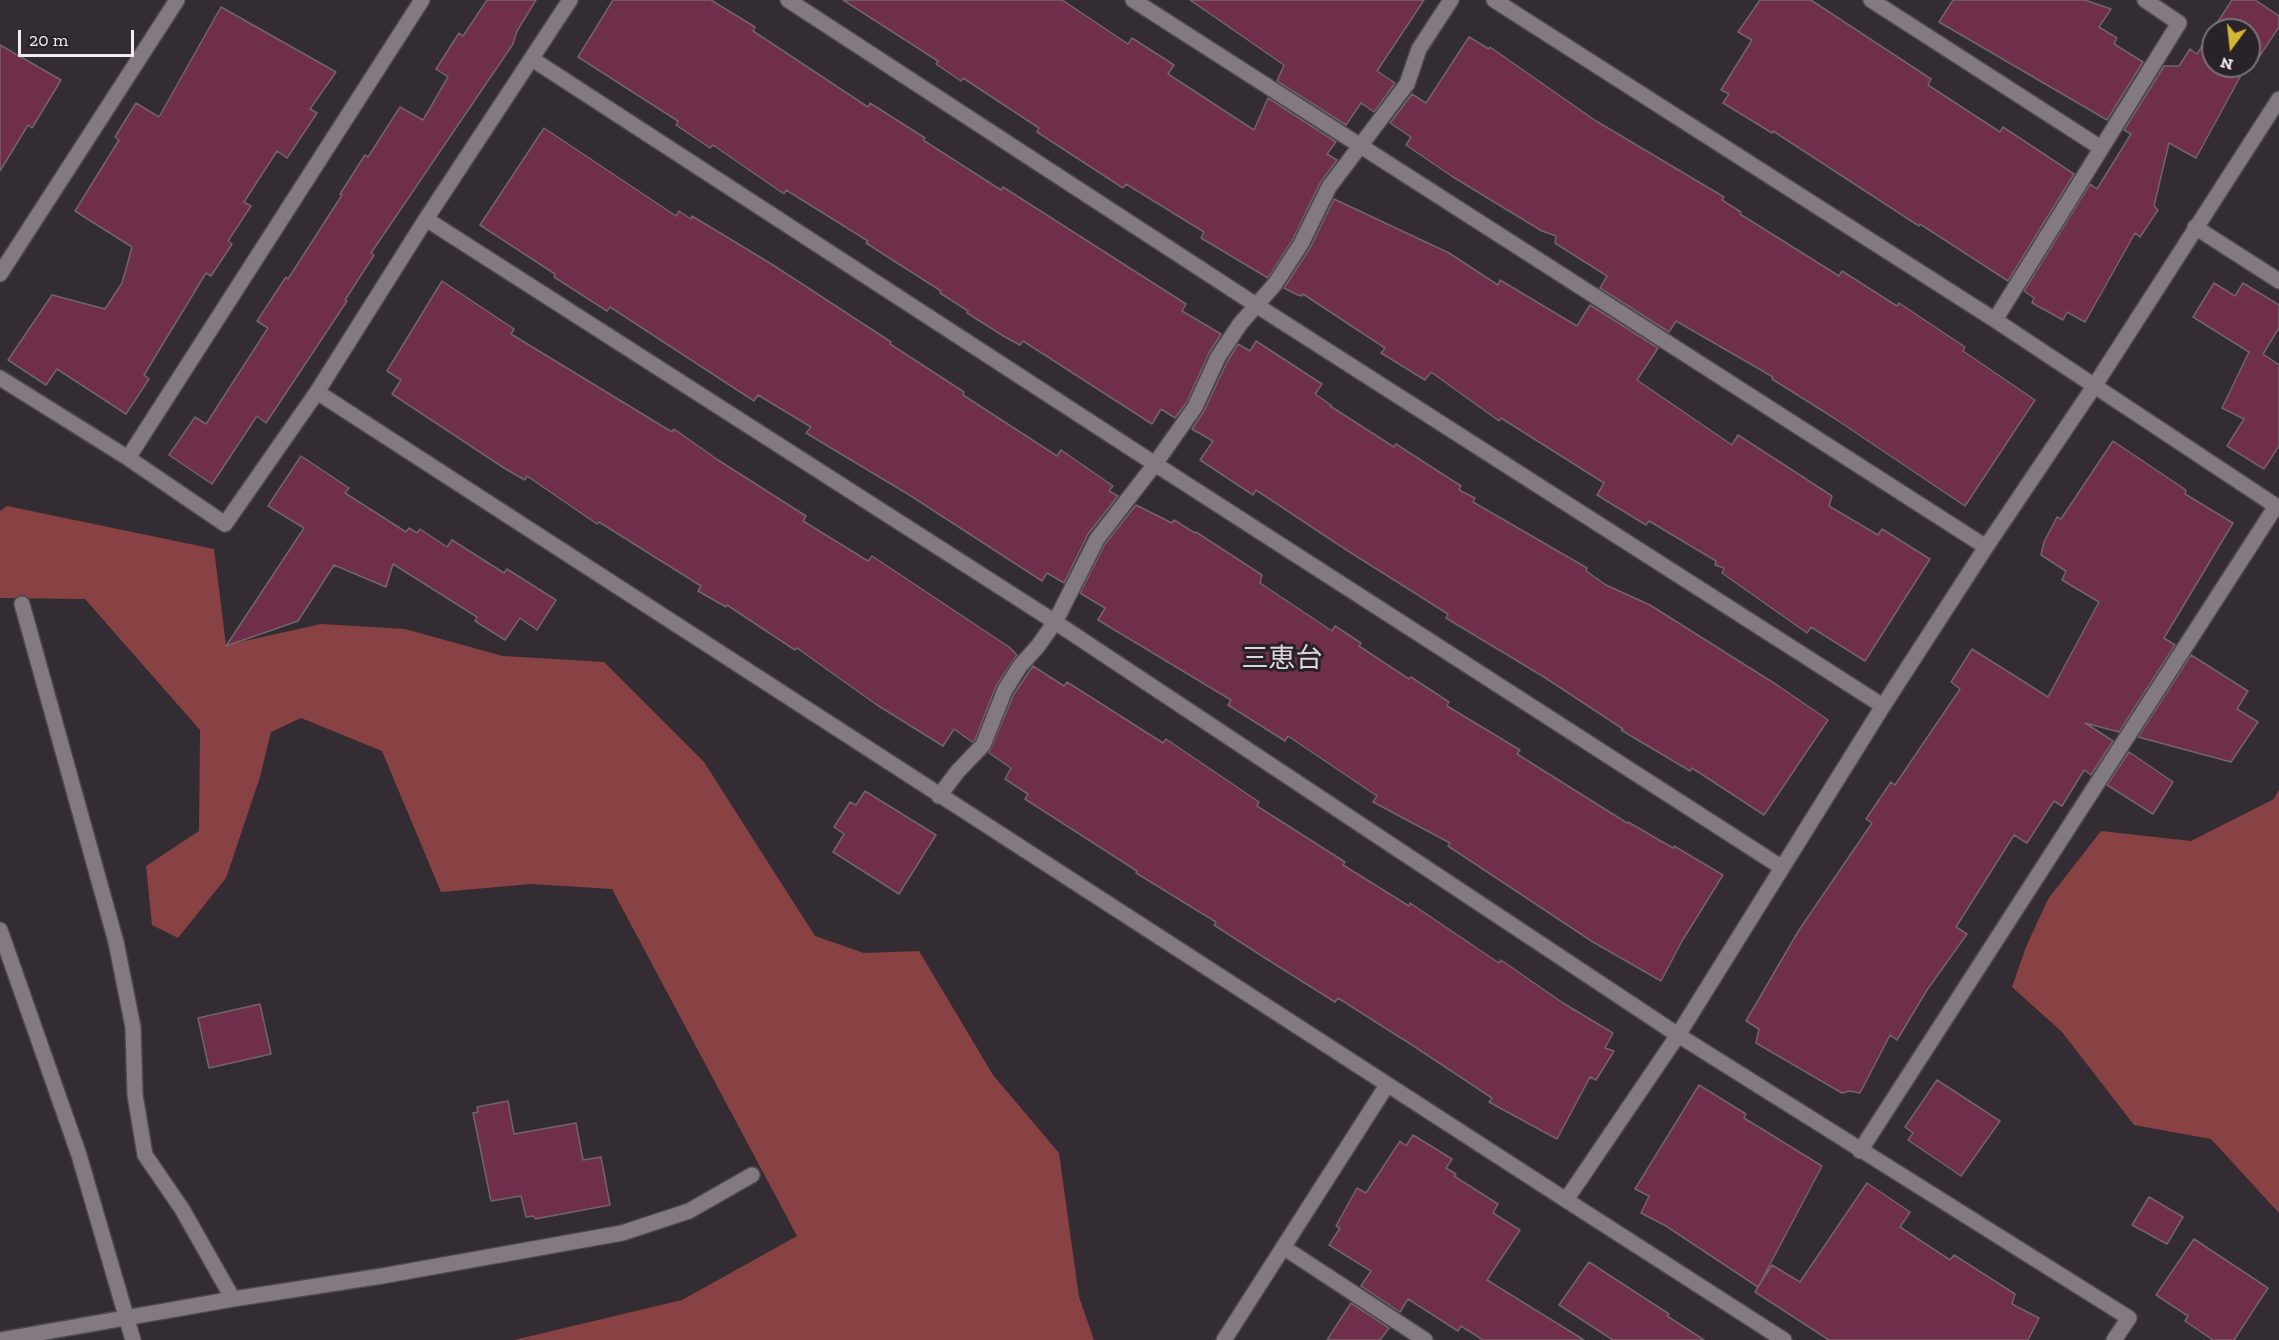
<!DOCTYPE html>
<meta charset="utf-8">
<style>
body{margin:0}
#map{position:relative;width:2279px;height:1340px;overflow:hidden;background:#332c32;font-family:"Zilla Slab",serif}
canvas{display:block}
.north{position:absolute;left:2201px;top:18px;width:60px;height:60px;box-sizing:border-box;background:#292228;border:2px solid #797378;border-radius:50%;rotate:195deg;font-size:16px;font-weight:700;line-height:24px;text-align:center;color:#f1ecf1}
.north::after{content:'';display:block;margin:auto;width:21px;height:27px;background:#d3b635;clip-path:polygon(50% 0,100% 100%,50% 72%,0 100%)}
.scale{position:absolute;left:18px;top:30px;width:116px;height:27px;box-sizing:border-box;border:3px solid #f1ecf1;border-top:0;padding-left:8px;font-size:18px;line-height:21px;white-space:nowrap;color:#f1ecf1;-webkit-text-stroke:4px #292228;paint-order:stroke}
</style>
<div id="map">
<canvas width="2279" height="1340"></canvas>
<div class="north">N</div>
<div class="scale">20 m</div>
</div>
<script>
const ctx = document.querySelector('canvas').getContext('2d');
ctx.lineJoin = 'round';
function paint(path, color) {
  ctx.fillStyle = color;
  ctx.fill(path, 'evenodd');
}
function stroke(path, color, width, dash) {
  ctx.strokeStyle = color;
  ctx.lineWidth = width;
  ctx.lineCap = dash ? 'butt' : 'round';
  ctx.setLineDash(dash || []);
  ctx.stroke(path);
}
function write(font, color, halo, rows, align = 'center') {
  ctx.font = font + ' "Zilla Slab","Noto Sans JP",serif';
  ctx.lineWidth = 6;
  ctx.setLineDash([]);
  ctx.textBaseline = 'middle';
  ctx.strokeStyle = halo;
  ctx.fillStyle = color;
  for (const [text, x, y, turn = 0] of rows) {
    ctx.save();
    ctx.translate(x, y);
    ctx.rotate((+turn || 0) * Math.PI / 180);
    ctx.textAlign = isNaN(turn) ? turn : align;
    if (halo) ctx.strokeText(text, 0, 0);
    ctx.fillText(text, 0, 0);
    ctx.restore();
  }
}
paint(new Path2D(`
 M7,506L214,549L226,645L321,624L405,629L503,656L604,662L704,762L815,936L864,953L919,951L993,1075L1059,1153L1079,1297L1094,1340H514L682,1300L797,1236L612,889L531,884L441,892L382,751L301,718L271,732L260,777L226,878L178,938L152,925L146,866L199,831L200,730L85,599L0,598V511Z
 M2279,789V1213L2211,1139L2134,1125L2062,1032L2012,987L2026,947L2048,899L2101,831L2191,841L2274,799Z`), '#884243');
const building = new Path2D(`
 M487,0H536L517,31L513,44L371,253L374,255L345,300L347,301L266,423L257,416L212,484L169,455L195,417L206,424L268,328L257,321L286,277L288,279L342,195L340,194L365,155L368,157L400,107L423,120L448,77L436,69L459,33L463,36Z
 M613,0H711L755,27L753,31L868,107L870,103L925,138L923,140L1001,190L1003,187L1186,304L1182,311L1221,334L1209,353L1187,402L1175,418L1161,409L1152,424L1023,341L1020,345L1005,337L967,313L968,311L940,293L941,291L866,243L868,241L786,190L784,194L713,145L710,148L676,125L678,121L578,57Z
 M843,0H1062L1128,44L1132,38L1174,65L1168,74L1254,130L1268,98L1336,142L1327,154L1337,160L1320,183L1293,239L1268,278L1201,238L1204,232L1126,184L1123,188L1037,132L1039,128L963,78L961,81L936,64L938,61Z
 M1190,0H1424L1377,71L1395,83L1374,112L1361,103L1346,125L1277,81L1284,65Z
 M1760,0H1811L1931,79L1928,85L2000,132L2003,127L2074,174L2008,281L1920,224L1919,226L1773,131L1772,133L1723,103L1729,94L1721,90L1752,40L1738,32Z
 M1953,0H2085L2111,9L2099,27L2117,38L2114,44L2143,62L2107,120L1939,22Z
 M2232,0H2255L2279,16V27L2255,63L2249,60V30H2213V66H2246L2196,158L2169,143L2154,206L2158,210L2140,237L2135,233L2085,322L2067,312L2063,320L2032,303L2034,298L2024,291L2090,184L2097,189L2131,134L2124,130L2164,66H2179L2190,49L2197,54Z
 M221,7L336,72L310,109L317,113L287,158L277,151L244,202L251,206L228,241L232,244L211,276L206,273L144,375L149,379L126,414L57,369L46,385L8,360L52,295L105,309L122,283L132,247L75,211L119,140L115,137L136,103L159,117Z
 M1469,37L1489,49L1490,47L1596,121L1724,197L1722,200L1741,212L1740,214L1839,276L1842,271L1897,306L1899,303L1965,347L1963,351L2035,400L1965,506L1834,418L1772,379L1773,377L1676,321L1669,332L1600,288L1607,276L1555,243L1556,236L1542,231L1453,177L1406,145L1411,137L1390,123L1412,94L1426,103Z
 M0,45L61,80L32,128L28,125L0,171Z
 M544,128L676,216L679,211L691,219L692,216L773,265L891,342L890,344L964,392L963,395L1057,456L1061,450L1113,486L1109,491L1118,496L1088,534L1064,583L1047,573L1042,581L911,496L806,433L811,427L758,395L754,401L610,307L607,311L554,277L555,274L480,225Z
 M1334,199L1449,253L1498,285L1500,280L1577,326L1590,305L1658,348L1637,380L1732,445L1738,435L1803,477L1832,496L1829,506L1878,535L1882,529L1930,559L1865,661L1811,627L1807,633L1722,573L1724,568L1715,565L1716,561L1649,521L1646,525L1597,495L1604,483L1501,418L1499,421L1431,372L1425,380L1381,353L1385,348L1303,294L1302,296L1298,295L1284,288L1310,248Z
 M442,281L514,329L511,334L672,432L674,429L718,460L806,516L803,521L868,561L872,556L1009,647L1017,655L996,686L975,740L972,742L954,729L943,746L877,705L797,648L795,650L727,605L726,607L698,591L701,586L599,522L597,524L527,476L525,480L504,468L392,394L401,380L387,371Z
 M2214,283L2235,296L2243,283L2279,305V328L2263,354L2279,365V446L2264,469L2227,446L2244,419L2222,408L2249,352L2193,317Z
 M1256,341L1322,384L1315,394L1331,405L1330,406L1394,447L1396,444L1461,486L1459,490L1475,498L1473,502L1587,568L1586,571L1606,585L1650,605L1777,685L1828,720L1764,815L1692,768L1690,771L1621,730L1623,729L1544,677L1446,618L1448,614L1348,551L1256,490L1253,495L1200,460L1213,441L1192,429L1204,411L1227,362L1238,344L1250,351Z
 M2113,441L2186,490L2185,494L2233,523L2164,638L2175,645L2119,732L2085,723L2113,741L2091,775L2084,770L2062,806L2054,801L2027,843L2014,835L1956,927L1967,934L1927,990L1897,1040L1890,1035L1860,1093L1850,1091L1842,1093L1756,1043L1759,1029L1746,1021L1799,930L1872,823L1866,819L1891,782L1895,785L1960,689L1951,682L1972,649L2048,697L2099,602L2062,580L2066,571L2041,555L2044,542L2057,517L2061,519Z
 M301,456L349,488L345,493L406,532L409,528L417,533L420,529L447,547L452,540L504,573L507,569L556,600L537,630L520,618L505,640L475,621L477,617L393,564L386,587L334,565L298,621L226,646L304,528L268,506Z
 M1136,505L1172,523L1174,520L1195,533L1196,532L1262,575L1260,583L1332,631L1335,626L1361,643L1359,646L1409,679L1411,677L1449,702L1447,706L1520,750L1517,754L1627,823L1628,822L1673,848L1674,846L1723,875L1682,941L1661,981L1593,942L1448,846L1450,843L1373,802L1377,796L1288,736L1285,741L1228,705L1231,700L1098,620L1105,608L1080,593L1105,544Z
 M2191,655L2248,691L2237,709L2258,722L2231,762L2138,737Z
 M1033,666L1064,686L1067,682L1163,743L1166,739L1259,802L1257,806L1345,862L1343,865L1409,906L1410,903L1499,963L1501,960L1563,1003L1613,1033L1605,1048L1614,1051L1596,1080L1590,1077L1557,1139L1489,1102L1492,1098L1412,1045L1338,998L1335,1002L1265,958L1214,925L1216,922L1136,873L1137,871L1025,799L1028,794L1005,779L1011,768L989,753L1014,694Z
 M2129,752L2173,782L2153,814L2107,785Z
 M865,791L936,835L899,894L833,852L844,834L834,827L850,802L856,805Z
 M260,1004L271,1054L209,1068L198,1018Z
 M1937,1080L2000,1121L1961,1176L1908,1140L1913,1133L1905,1127Z
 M1699,1085L1746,1114L1744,1118L1822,1166L1758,1287L1772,1265L1800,1282L1867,1183L1910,1212L1900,1227L1950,1260L1954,1255L2015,1294L2012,1304L2039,1318L2028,1340H1829L1755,1292L1758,1287L1666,1226L1641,1213L1649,1196L1635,1189Z
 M508,1101L514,1134L576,1123L583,1160L601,1157L610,1205L535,1219L534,1216L526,1217L521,1196L491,1201L473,1113L478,1112L477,1107Z
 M1413,1135L1452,1159L1446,1168L1456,1174L1454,1176L1498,1204L1493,1213L1520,1230L1487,1280L1584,1340H1483L1461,1326L1458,1331L1408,1299L1400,1312L1361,1286L1371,1271L1329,1245L1340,1228L1336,1226L1357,1188L1366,1193L1400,1141L1406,1146Z
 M2149,1197L2183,1217L2167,1244L2132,1225Z
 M2194,1239L2268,1288L2234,1340H2213L2185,1321L2188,1316L2156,1295Z
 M1589,1262L1669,1314L1667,1316L1704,1340H1613L1559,1305Z
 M1351,1303L1389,1328L1380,1340H1327Z`);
paint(building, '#6f2f4b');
stroke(building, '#716569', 1.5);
const street = new Path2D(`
 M788,0L1256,305L1883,706
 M1133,0L1986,547
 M1494,0L1995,320L2279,508
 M1871,0L2101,148
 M532,59L1155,464L1781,867
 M426,219L1055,622L1678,1035L2129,1318L2114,1340
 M2195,227L2279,281
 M0,274L177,0
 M1995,320L2179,23L2145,0
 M0,378L128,458L225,524L317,392L426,219L570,0
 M317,392L1566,1200L1678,1035L1883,706L1986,547L2095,385L2279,99
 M128,458L422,0
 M22,604L116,942L133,1027L135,1095L145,1155L182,1209L233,1299
 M939,796L958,771L983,745L1005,690L1020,666L1038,646L1055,622L1097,539L1155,464L1195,407L1218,357L1240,324L1275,284L1301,244L1329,187L1407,84L1419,49L1451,0
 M0,930L79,1155L133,1340
 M1860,1151L2276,506
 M1566,1200L1784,1340
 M1283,1247L1425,1340
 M0,1340L233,1299L382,1276L622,1233L689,1211L752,1175
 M1224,1340L1387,1085`);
stroke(street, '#4e484e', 18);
stroke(street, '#827981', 15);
write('27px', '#ded4dc', '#292228', [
 ["三恵台",1282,659]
]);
</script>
